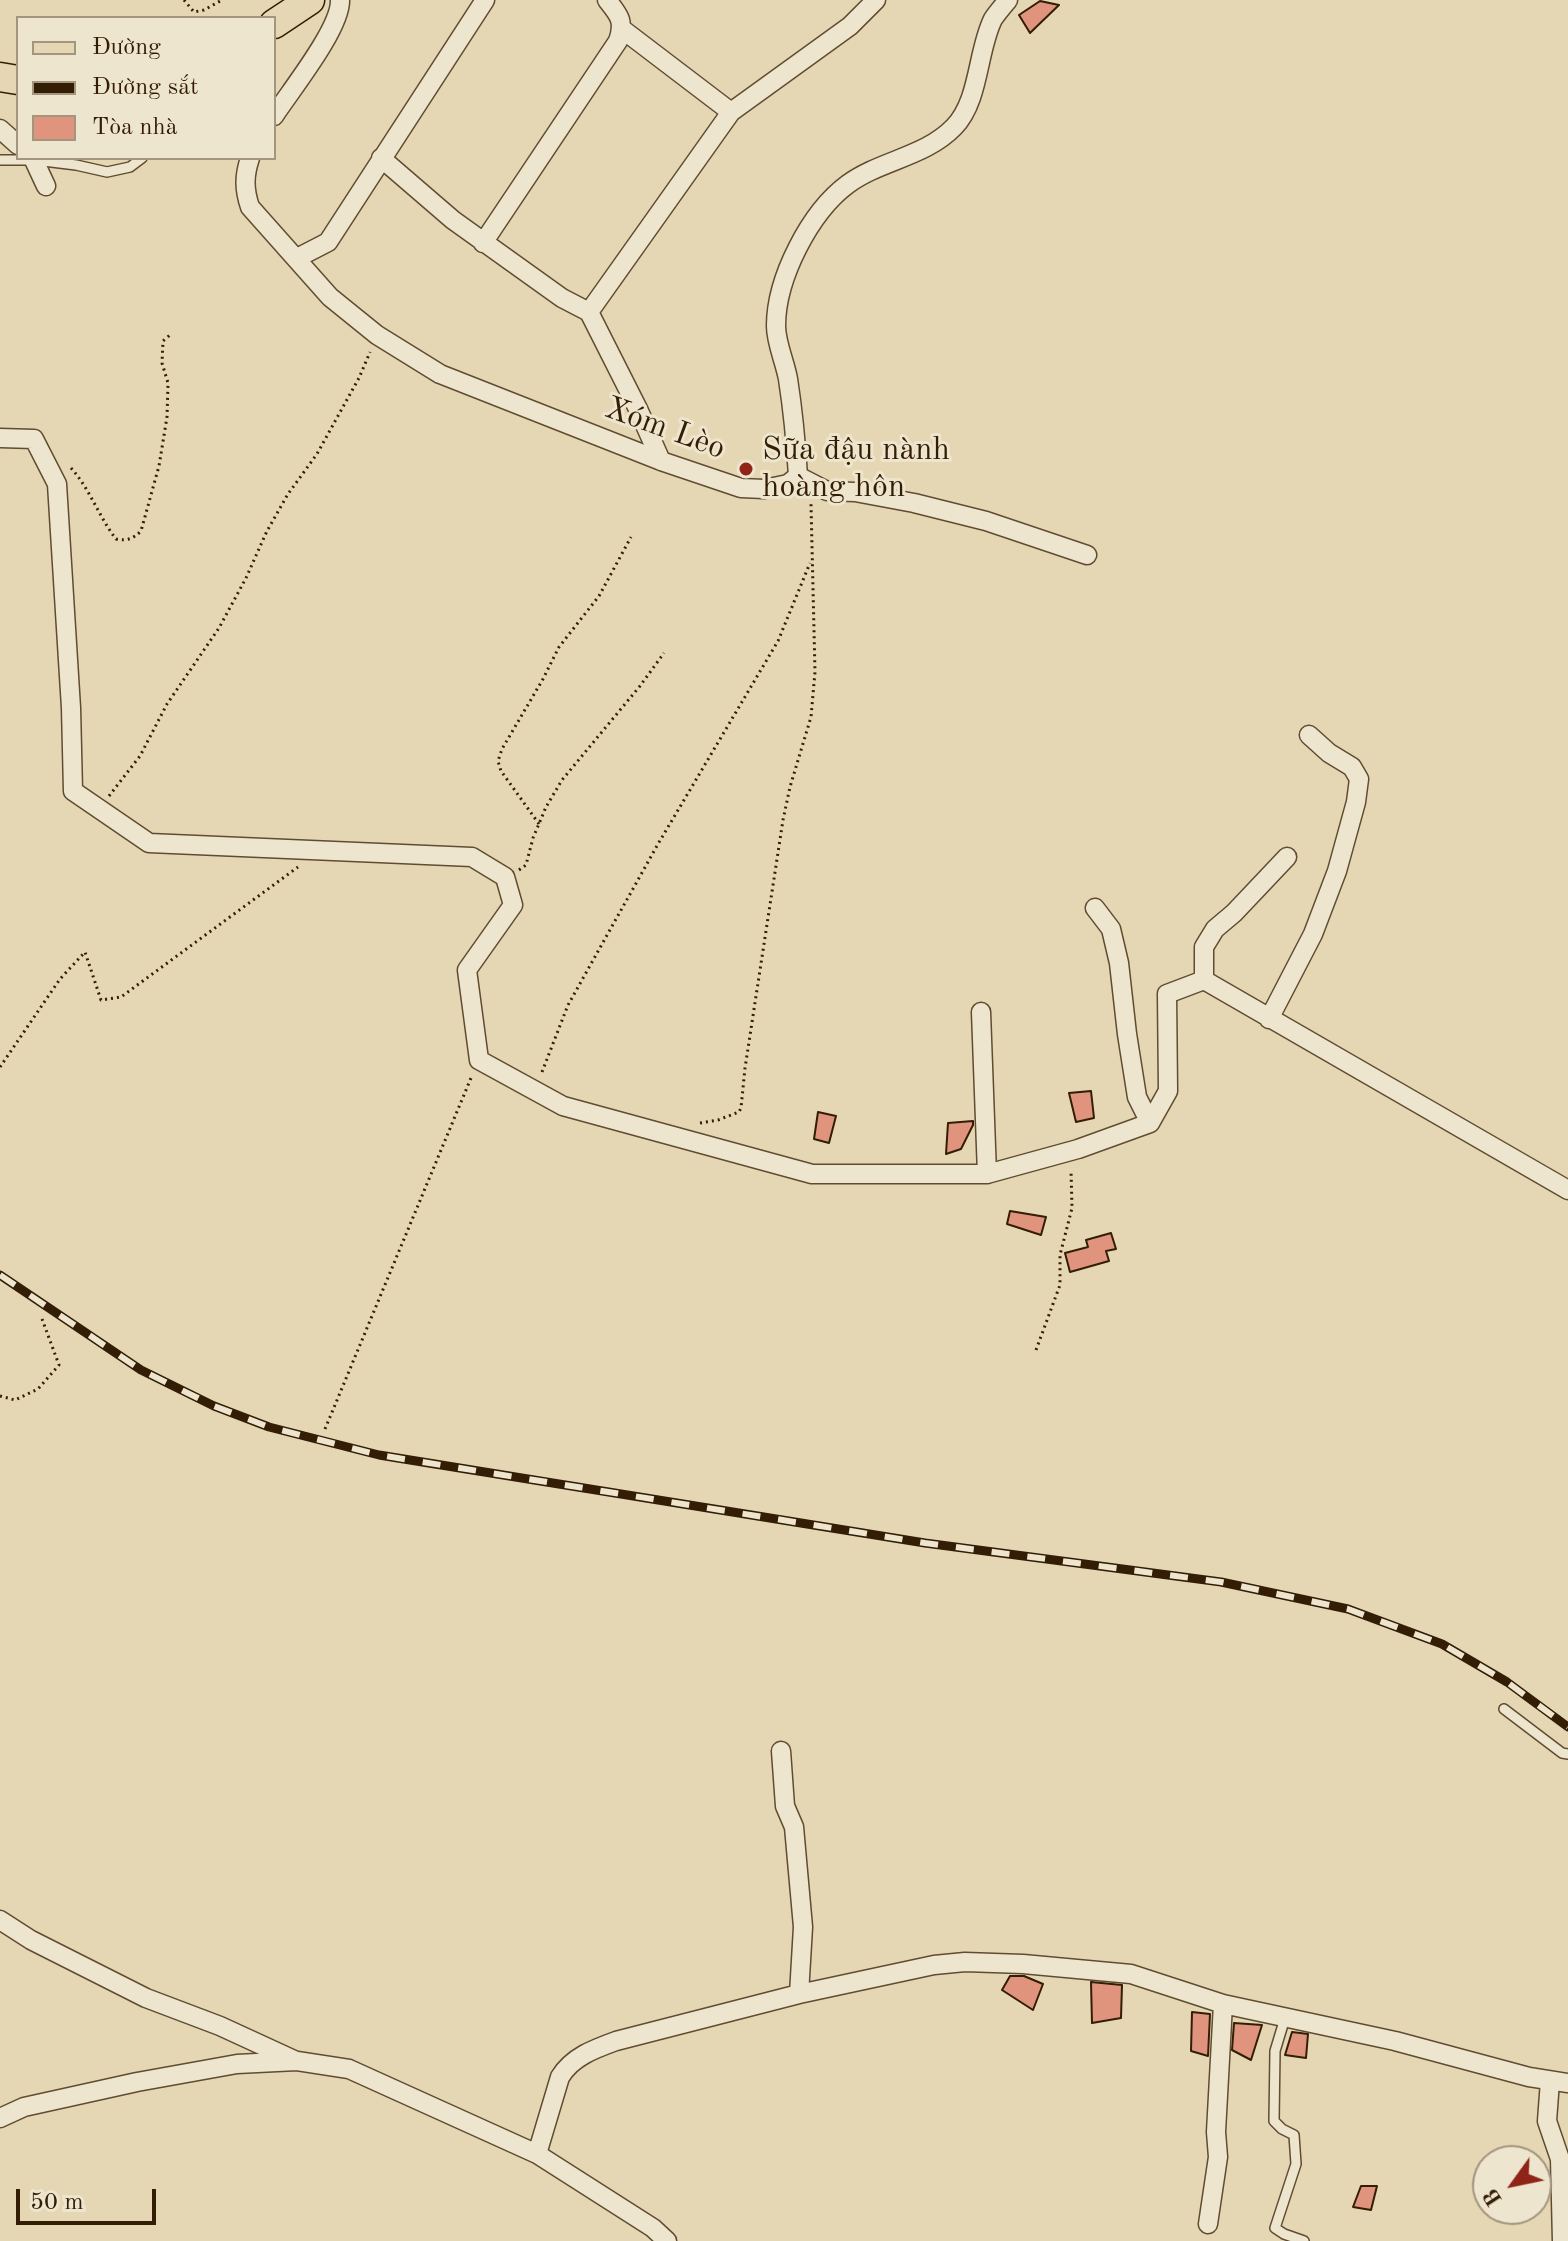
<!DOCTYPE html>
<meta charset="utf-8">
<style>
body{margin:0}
#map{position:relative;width:1568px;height:2241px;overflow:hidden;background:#e5d7b4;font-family:"Old Standard TT",serif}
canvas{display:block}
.legend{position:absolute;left:16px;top:16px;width:260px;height:144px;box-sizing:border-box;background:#eee5ce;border:2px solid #a3957e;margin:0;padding:10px 14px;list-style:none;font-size:24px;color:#331d05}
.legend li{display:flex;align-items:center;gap:16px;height:40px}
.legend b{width:40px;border:2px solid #a3957e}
.north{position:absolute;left:1472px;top:2145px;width:80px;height:80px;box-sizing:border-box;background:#eee5ce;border:2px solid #a3957e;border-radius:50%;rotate:237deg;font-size:22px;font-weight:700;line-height:32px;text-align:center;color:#331d05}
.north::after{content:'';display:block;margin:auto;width:28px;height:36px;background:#8f2418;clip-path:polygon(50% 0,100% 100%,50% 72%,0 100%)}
.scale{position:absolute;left:16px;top:2189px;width:140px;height:36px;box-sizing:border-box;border:4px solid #331d05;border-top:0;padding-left:10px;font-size:24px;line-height:28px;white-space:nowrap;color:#331d05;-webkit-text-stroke:6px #eee5ce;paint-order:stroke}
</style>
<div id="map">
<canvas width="1568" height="2241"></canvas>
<ul class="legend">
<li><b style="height:10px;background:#e5d7b4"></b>Đường</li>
<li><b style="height:10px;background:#331d05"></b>Đường sắt</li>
<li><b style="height:22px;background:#e0947e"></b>Tòa nhà</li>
</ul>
<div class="north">B</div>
<div class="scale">50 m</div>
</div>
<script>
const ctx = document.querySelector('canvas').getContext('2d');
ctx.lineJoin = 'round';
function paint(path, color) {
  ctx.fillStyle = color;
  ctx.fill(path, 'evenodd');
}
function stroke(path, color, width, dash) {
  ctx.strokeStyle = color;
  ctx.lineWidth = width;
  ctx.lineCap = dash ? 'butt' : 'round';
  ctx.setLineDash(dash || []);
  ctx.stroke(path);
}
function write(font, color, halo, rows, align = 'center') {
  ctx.font = font + ' "Old Standard TT",serif';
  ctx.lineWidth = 6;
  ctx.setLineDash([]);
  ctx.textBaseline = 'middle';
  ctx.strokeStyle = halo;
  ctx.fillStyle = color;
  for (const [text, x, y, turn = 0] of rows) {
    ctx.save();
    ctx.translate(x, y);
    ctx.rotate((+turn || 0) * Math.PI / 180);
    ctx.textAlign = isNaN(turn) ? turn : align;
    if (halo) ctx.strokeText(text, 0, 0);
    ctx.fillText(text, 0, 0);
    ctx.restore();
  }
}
const building = new Path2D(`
 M1040,1L1059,5L1030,33L1019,15Z
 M1091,1091L1094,1118L1076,1122L1069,1093Z
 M818,1112L836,1116L829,1143L814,1139Z
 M973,1121V1125L961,1149L946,1154L948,1123Z
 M1010,1211L1046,1217L1041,1235L1007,1224Z
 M1111,1233L1116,1249L1106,1251L1109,1261L1070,1272L1065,1253L1088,1247L1086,1240Z
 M1010,1976H1024L1043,1984L1033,2010L1002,1990Z
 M1091,1982L1122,1985L1121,2018L1092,2023Z
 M1192,2012L1210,2014L1208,2056L1191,2051Z
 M1234,2023L1262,2025L1251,2060L1232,2050Z
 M1292,2032L1308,2034L1306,2058L1285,2055Z
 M1361,2186H1377L1371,2210L1353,2207Z`);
paint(building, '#e0947e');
stroke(building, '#331d05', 2);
const service = new Path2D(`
 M0,160H35L76,165L107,172L130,167L142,158
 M1504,1709L1562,1753L1568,1754
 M1285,2018L1275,2051L1274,2121L1282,2129L1294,2135L1296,2164L1275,2228L1284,2234L1304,2241`);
const minor = new Path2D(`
 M731,112L850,26L876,0
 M274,116C291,90 341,28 340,0
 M0,129L18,145
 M33,158L46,186
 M250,158C244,176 244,189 250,207L330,297L377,335L440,374L661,461L741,488L764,489L788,484L798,476C796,443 793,411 788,379C785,362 776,343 776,326C776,278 810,212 848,184C881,160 925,157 954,127C980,100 977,51 993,19C997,13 1003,6 1008,0
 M381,158L453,220L562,298L589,312L638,409L661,461
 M483,243L618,41C625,21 619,15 607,0
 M297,258L328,242L485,0
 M589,312L731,112L622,29
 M0,438L34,439L57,484L71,708L73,791L149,843L472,857L505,877L513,905L467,970L479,1060L563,1106L812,1174H987L1078,1149L1150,1123L1168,1091L1167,994L1204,980L1568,1190
 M798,476L827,491L855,492L914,503L986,521L1087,555
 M1095,908L1111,929L1119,963L1127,1034L1137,1097L1150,1123
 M1204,980V947L1215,929L1234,913L1287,857
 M981,1012L987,1174
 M1269,1019L1313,934L1337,871L1356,802L1359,779L1352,767L1329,753L1309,735
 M781,1751L785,1806L794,1827L803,1927L799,1994
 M0,1920L31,1940L146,1998L220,2026L294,2060
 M1550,2081L1547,2121L1560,2159L1562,2241
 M0,2118L24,2107L137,2082L237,2064L297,2061L349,2069L537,2154L653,2228L667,2241
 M537,2154L560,2077C572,2057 594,2049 616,2041L799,1994L934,1965L965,1962L1023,1964L1131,1974L1223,2004L1395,2041L1529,2077L1568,2083
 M1208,2224L1218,2157L1216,2132L1223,2004`);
const primary = new Path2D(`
 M274,24L310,0
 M0,77L18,80`);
stroke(service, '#604c31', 12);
stroke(minor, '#604c31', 21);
stroke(primary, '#331d05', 31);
stroke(new Path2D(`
 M184,0L194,12L204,10L222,0
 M71,468C90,489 99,517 116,539C127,541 133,539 141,531L159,466L167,417L168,383L162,363L163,341L170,335
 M109,796L140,756L167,704L219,628L246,578L267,531L288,494L317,454L359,378L370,352
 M539,824L501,771L498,761L502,749L543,679L559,647L599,596L631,537
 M519,870L526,865L533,838L546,807L562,780L640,686L664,653
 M0,1067L60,979L85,952L101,1000L121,997L298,867
 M542,1072L568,1005L658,844L778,641L810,563
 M700,1123L718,1120L739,1112L741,1108L745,1068L783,820L790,787L811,717L815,672L811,504
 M1036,1350L1060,1285V1255L1072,1208L1071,1171
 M0,1396L15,1400L38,1389L59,1365L42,1319
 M325,1429L471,1078`), '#331d05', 3, [2, 4]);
stroke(service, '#eee5ce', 9);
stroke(minor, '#eee5ce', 18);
stroke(primary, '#e5d7b4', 28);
const rail = new Path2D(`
 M0,1275L141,1370L214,1406L269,1427L379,1455L925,1543L1221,1582L1348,1609L1442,1644L1507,1682L1568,1727`);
stroke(rail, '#331d05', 9);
stroke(rail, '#eee5ce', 6, [18]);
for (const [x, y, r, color] of [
 [746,469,8,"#8f2418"]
]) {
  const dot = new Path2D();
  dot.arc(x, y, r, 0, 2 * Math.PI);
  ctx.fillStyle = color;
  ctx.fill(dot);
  stroke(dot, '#eee5ce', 3);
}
write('32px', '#331d05', '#eee5ce', [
 ["Xóm Lèo",665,429,20]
]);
write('32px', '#331d05', '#eee5ce', [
 ["Sữa đậu nành",762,451],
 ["hoàng hôn",762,488]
], 'left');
</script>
